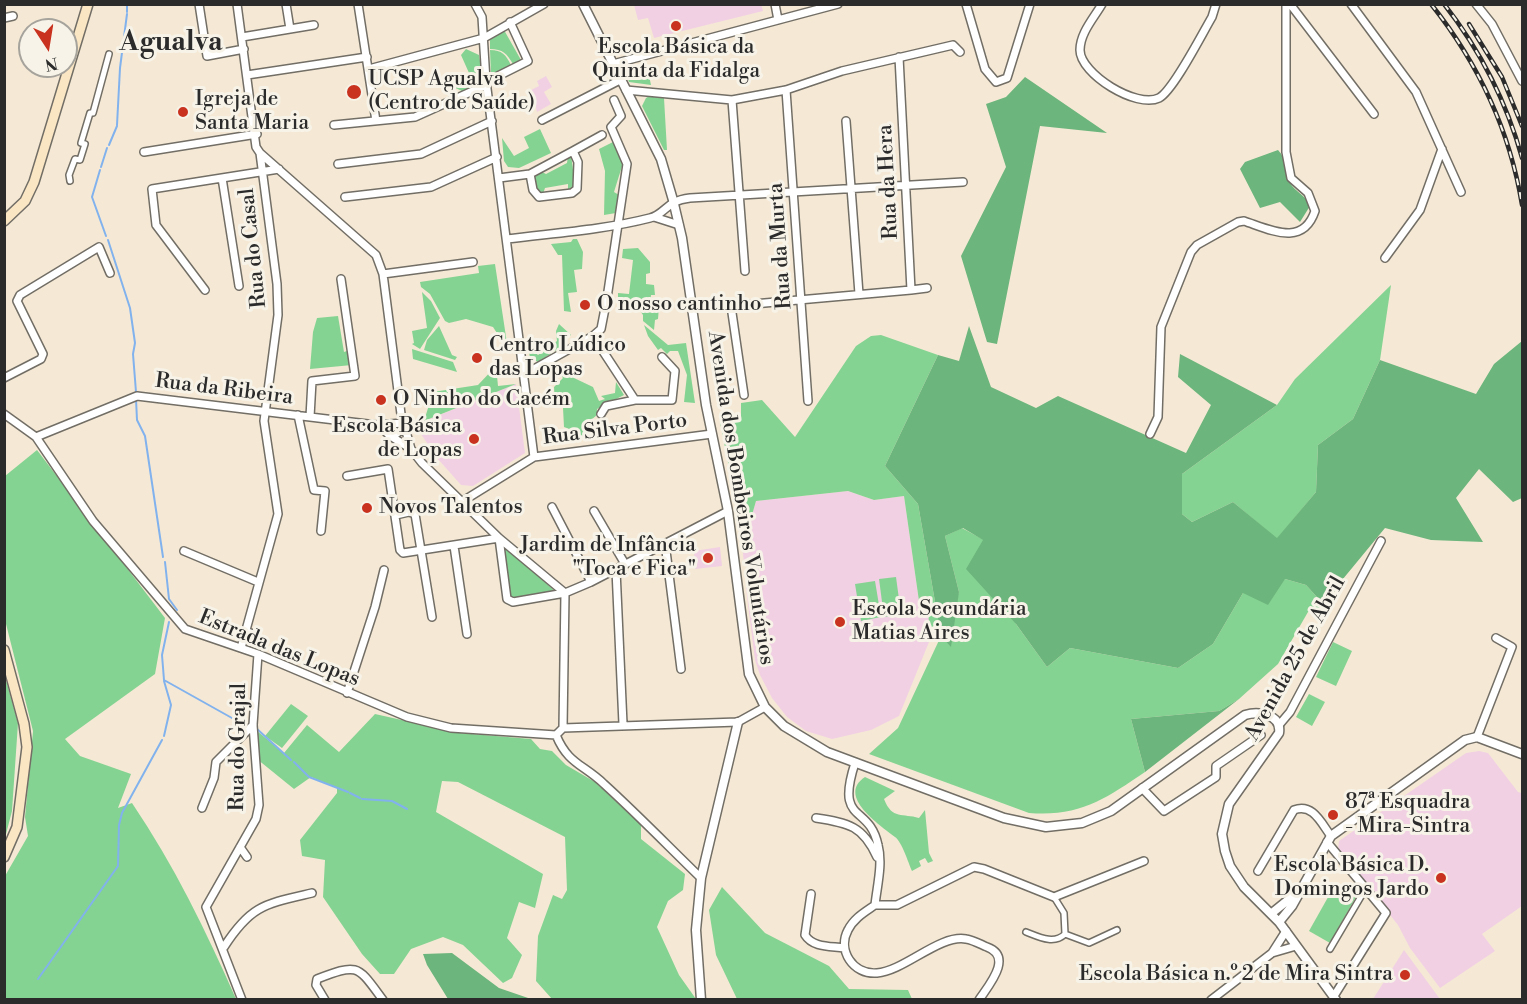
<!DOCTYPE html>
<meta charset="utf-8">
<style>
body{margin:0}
#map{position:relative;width:1527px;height:1004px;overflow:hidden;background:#f5e9d5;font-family:"Libre Bodoni",serif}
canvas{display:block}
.frame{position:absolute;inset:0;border:6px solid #2b2b2b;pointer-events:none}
.north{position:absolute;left:18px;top:18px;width:60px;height:60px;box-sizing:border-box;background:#f7f3e8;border:2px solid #a5a39c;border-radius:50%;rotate:168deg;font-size:16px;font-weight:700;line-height:24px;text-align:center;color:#2b2b2b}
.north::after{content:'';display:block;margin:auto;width:21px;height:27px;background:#c8321e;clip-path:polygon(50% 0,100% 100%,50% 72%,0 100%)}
</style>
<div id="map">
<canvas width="1527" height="1004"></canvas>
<div class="frame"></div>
<div class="north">N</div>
</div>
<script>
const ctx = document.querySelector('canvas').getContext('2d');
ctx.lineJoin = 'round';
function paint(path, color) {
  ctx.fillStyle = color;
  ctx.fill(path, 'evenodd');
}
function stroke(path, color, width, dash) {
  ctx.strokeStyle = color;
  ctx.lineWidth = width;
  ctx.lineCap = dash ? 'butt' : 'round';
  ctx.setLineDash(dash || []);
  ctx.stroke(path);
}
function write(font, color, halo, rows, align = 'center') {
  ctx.font = font + ' "Libre Bodoni",serif';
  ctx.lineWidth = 6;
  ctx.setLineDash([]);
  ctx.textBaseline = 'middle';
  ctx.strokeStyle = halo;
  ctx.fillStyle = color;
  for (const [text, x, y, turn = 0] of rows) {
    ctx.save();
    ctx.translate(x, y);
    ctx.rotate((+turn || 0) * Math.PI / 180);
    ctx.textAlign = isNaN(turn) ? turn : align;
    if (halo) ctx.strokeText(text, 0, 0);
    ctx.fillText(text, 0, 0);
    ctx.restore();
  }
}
paint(new Path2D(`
 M761,4L763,11L654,38L648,18L638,20L634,5Z
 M546,76L552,87L544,92L551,104L537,112L531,90L539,86L537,81Z
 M516,384L525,453L473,486L461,485L437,458L415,425Z
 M848,491L874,500L904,496L919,601L928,612L930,632L929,642L899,716L871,730L832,739L806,731L787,717L772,698L760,675L755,660L746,588L757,579L755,568L744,564L740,523L752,515L756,501Z
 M720,547L722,566L695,569L694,551Z
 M1479,751L1488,753L1518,792L1522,793V906L1482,934L1495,951L1440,988L1410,948L1398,925L1338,850L1339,841L1466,753Z
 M1404,950L1440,999H1373Z`), '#f1d0e3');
paint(new Path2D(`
 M504,30L521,60L513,64C507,54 503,49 490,49V40Z
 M466,49L479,55L484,84L464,92L447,84L469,73L461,55Z
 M490,50C502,50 506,55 511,65L491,75Z
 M647,66L651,85L629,82L625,70Z
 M651,95L664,98L667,150H664L642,106L646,98Z
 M540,129L551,153L519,168L508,167L504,161L502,138L514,156L529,148L524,137Z
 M613,142L623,163L614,192L619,195L616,213L604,215L605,171L599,149Z
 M571,155L575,184L568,190V184L545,188L543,194L538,193L534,175L540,171L546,174L567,163L568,156Z
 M573,239H577L583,252L582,269L574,270L577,292L568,293L571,312L564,311L562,255H558L551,244L571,242Z
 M638,248L650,262V273L646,274V284L654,285L655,295H651L650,305L659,307L658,319L655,320L654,330L643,321V315L633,301L618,299V293L629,294L633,260L622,258L623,249Z
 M495,264L508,350L493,327L466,319L449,323L445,321L430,294L421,287L420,282L479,273L478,266Z
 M1391,285L1380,360L1353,419L1318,445L1316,492L1277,539L1233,502L1192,522L1182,514V474L1277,405L1295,379Z
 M422,292L431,301L440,318L420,349L412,344L414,343L412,331L427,328Z
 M338,316L344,352L347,351L343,317H346L352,365L310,369L313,332L317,318Z
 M559,324L571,335L561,341V347L538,362L530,358L528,346L538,355L557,341L556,331Z
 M644,325L668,345L686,343L695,403L684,402L687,375L678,351H670L667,354L661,348L658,350L648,336Z
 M439,326L452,355L457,357L455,360L424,350L427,340Z
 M881,335L938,355L885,466L918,504L941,636L959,592L945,536L962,528L984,540L1016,624L1047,667L1070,648L1178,668L1213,644L1243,593L1285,579L1306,585L1326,607L1308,612L1278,664L1239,699L1219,711L1131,719L1145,772C1105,799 1080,817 1029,813L869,754L898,728L941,636L930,634L928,612L919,601L904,496L874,500L848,491L756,501L752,515L740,523L720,422L741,419V403L762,400L795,437L856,346L871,336Z
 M412,349L453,362L457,372L413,359Z
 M570,364L577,372L574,378L593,387L599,401L605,399L601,396L615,393L616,382L624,395L597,409V415L591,420L592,429L587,435L573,437L572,430L564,427L563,408L555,405L554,387L563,378L557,370Z
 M496,366L498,386L516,384L424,421L433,392L478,385Z
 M37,450L165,618L155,674L65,739L80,756L131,774L118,808L132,803C174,865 206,931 236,999L5,1000V876L28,836L25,817L33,731L5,620V476Z
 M503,545L556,592L511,599Z
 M896,577L901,614L884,617L879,579Z
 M875,581L881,617L861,621L855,584Z
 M1333,642L1352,651L1336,686L1316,677Z
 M4,673L18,723L12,811L5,838Z
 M1309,694L1325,702L1312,726L1296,717Z
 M291,704L308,716L282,748L265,736Z
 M375,714L460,733L531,739L540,749L552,751L566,765L595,782L641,825V839L685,874L683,890L668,901L657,927L679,975L696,999H552L536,981L538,936L553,895L562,899L567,890L565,837L458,782L442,781L436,812L543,874L535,908L519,902L507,938L522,955L512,978L503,983L463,945L443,937L411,949L394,974H380L362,954L323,897L325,860L302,856L300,840L337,793V788L311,777L294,789L257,759V731L284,753L307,725L339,752Z
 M865,777L895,791L884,799C892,820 903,813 919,818L925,810L929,853L933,861L928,863L925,858L919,861L921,866L912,871C908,862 902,842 895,837C880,825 836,796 865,777Z
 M1336,883L1357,895L1330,943L1309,931Z
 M722,887L765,933L829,966L849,989L908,990L912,999H737L716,955L709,910Z`), '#85d392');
paint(new Path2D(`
 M1025,77L1107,133L1040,126L997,344L987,342L961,256L1006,167L986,104L1006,97Z
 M1278,150C1287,159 1285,172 1290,183C1295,192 1306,195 1310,206L1300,222L1280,202L1260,208L1240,169L1245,162Z
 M969,326L991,387L1036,408L1058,396L1186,453L1211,405L1178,377L1180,354L1277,405L1182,474V514L1192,522L1233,502L1277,538L1316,492L1318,445L1353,419L1380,360L1476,394L1494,364L1522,341V498L1513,502L1479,469L1456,498L1483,542L1431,540L1385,528L1338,585L1326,607L1306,585L1285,579L1268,605L1243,593L1213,644L1178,668L1070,648L1047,667L1016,624L966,569L983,540L963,528L945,536L959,592L951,647L941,636L918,504L885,466L938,355L959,361Z
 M1239,699L1145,772L1131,719L1219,711Z
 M452,953L499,988L531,999H448L427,965L423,954Z`), '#6cb57c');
stroke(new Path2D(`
 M127,4V12
 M117,125L120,68L127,14
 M109,145L117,126
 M101,167L107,148
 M100,170L92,197L106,236
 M108,240L130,308L135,343L133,354L136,392
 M136,399L137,420L145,436L163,557
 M165,562L169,599L177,610
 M169,622L162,655L164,680L248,727
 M257,729L291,760
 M164,736L171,705L164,681
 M294,762L309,777L348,792
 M350,793L360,798
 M362,799L392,801L407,809
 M38,979L118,866L119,825L122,813L162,740`), '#82b2ed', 2);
const pedestrian = new Path2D(`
 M70,181L69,175L75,159L80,160L85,144L81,143L90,113H93L109,54
 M1026,932C1039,937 1054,945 1065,934L1064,913L1054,897
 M1065,934L1089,943L1117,930
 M1330,949L1366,888`);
const minor = new Path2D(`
 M199,4L207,56L244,49
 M237,4L256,147L260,153L376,255L383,274L401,414L411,449L422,463L499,538L565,593
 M286,4L290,29
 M358,4L376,121
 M475,4L482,17L486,81L534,457
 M775,4L778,20
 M966,4L985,69L996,82L1007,78L1030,4
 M1102,4C1094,18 1080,33 1080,50C1080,74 1137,109 1159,98C1173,91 1202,34 1212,17L1216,4
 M1290,4L1374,114
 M1351,4L1416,92L1461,192
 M1476,4L1492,24L1522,81
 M4,18L13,16
 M242,37L314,25
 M899,57L911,290L927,288
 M613,64L838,4
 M369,69L484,38L544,4
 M247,75L367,57
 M498,76L528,61L510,22
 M626,90L732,100L786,90L842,71L953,45L960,52
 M786,90L808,401
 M614,100L621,116L611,127L627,164L607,298L601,329L593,336L635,400H672L675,371L662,357
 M732,100L745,271
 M542,120L620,80
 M846,121L859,294
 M334,125L415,117L486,85
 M573,151L602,135
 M144,152L257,134
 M338,164L421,154L492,121
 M222,178L239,286
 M499,178L530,174L573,151L578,162L577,189L572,193L539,197L533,190L530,174
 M345,197L431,187L497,157
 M654,217L679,225
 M507,239C554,233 603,230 650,218C666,214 665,201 690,198L963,182
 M1385,258L1420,210L1442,149
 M383,274L473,262
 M205,290L156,225L152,189L279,169
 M523,375L593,336
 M4,378L41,359L43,354L17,301L20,295L99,247L110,273
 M744,395L731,306L911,290
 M4,414L36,437L93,521L185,629L258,654L407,717L451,728L556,735L563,728
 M601,414L606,406L635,400
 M298,415L314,490L325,491L321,531
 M310,417L312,381L355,376L341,279
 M379,425L389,435L396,434L404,428
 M1150,434L1158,417L1161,327L1191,252L1197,245L1238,222L1244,221C1271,230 1303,247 1315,211L1308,193L1291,178L1286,152V4
 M389,435L411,449
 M36,437L137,396L376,425L403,423
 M347,476L388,469L400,550L403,553L499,538L507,599L513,602L565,593L591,582L728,511
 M463,501L534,457L712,434
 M552,507L591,582
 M594,511L625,564
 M396,515L409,512L415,514L432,617
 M665,543L681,669
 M454,546L467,634
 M184,551L258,582
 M616,570L623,724
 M245,631L256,635
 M241,648L278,514L264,421L278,315L277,284L260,153
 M347,693L375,607L384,570
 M1279,725L1290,712L1381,541
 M563,728L738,722L765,707
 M563,728L565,593
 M556,735C568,764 583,764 604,784C637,814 669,847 701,878
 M1477,737L1512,647L1496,638
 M855,763C835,825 869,803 878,845C883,864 877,886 875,905
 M1142,788L1164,811L1216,777V766L1261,735
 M202,808L214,778L216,762L253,725
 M816,818C849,823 863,826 877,857
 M1327,842L1386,913L1334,996
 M240,847L247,857
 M1258,871L1294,810C1313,803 1321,823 1331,836
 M811,894L805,935C813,948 831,946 844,948
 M875,905H897L974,867L984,869L1054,897L1144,861
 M875,905C865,912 854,918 848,930C837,950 853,975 877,973C904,971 940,934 966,939C973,940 980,944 987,947C1014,957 988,986 979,1000
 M224,947C251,905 265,904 312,893
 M1272,953L1296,946
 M242,1000L206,907L256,819L259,805L253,725L258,654
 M325,1000L316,985L317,979C359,963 357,965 383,1000
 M1211,1000L1272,953L1286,931`);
const tertiary = new Path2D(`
 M583,4L661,159L673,200L682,238L706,405L728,511L749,674L765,707L784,726L827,752L1004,818L1046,827L1082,823L1111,811L1245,715C1258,711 1282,714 1279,733L1229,804L1222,834L1225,851L1230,866L1244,887L1279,922L1336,1000
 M1272,913L1298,892
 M1279,922L1292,906L1331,836L1465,740L1477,737L1522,754
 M701,1000L696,930L701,878L738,722`);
const secondary = new Path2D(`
 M4,221L25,201L34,182L88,4
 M4,650L24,724L27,747L17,827L4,857`);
stroke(pedestrian, '#726e66', 8);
stroke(minor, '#726e66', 10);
stroke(tertiary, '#726e66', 11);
stroke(secondary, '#726e66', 12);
stroke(pedestrian, '#fff', 5);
stroke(minor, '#fff', 7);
stroke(tertiary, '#fff', 8);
stroke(secondary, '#fbe6c4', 9);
const rail = new Path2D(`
 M1431,4C1478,63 1510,131 1522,205
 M1444,4C1480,50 1507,103 1522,158
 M1469,24L1502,77L1522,126`);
stroke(rail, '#2b2b2b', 4.5);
stroke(rail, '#f7f3e8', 2, [7]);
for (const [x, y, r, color] of [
 [676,26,6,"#c8321e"],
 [354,92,8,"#c8321e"],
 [183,112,6,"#c8321e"],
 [585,305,6,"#c8321e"],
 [477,358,6,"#c8321e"],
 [381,400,6,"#c8321e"],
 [474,439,6,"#c8321e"],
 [367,508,6,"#c8321e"],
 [708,558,6,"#c8321e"],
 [840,622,6,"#c8321e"],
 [1333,815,6,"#c8321e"],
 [1441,878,6,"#c8321e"],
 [1405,975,6,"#c8321e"]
]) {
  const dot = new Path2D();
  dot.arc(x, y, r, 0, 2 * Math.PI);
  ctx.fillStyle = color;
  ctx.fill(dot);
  stroke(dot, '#f7f3e8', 2);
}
write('21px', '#2b2b2b', '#f7f3e8', [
 ["Escola Básica da",676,48,"center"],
 ["Quinta da Fidalga",676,72,"center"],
 ["UCSP Agualva",368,80],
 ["(Centro de Saúde)",368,104],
 ["Igreja de",195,100],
 ["Santa Maria",195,124],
 ["O nosso cantinho",597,305],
 ["Centro Lúdico",489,346],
 ["das Lopas",489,370],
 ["O Ninho do Cacém",393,400],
 ["Escola Básica",462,427,"right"],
 ["de Lopas",462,451,"right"],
 ["Novos Talentos",379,508],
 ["Jardim de Infância",696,546,"right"],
 ["\"Toca e Fica\"",696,570,"right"],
 ["Escola Secundária",852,610],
 ["Matias Aires",852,634],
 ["87ª Esquadra",1345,803],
 ["- Mira-Sintra",1345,827],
 ["Escola Básica D.",1429,866,"right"],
 ["Domingos Jardo",1429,890,"right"],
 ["Escola Básica n.º 2 de Mira Sintra",1393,975,"right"]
], 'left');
write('21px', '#2b2b2b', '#f7f3e8', [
 ["Rua da Hera",889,182,-93],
 ["Rua da Murta",781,246,-94],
 ["Rua do Casal",254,248,-96],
 ["Rua da Ribeira",224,390,7],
 ["Rua Silva Porto",615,430,-7],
 ["Avenida dos Bombeiros Voluntários",740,498,81],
 ["Estrada das Lopas",279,649,22],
 ["Avenida 25 de Abril",1296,659,-61],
 ["Rua do Grajal",239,747,-89]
]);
write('bold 27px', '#2b2b2b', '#f7f3e8', [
 ["Agualva",171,44]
]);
</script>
